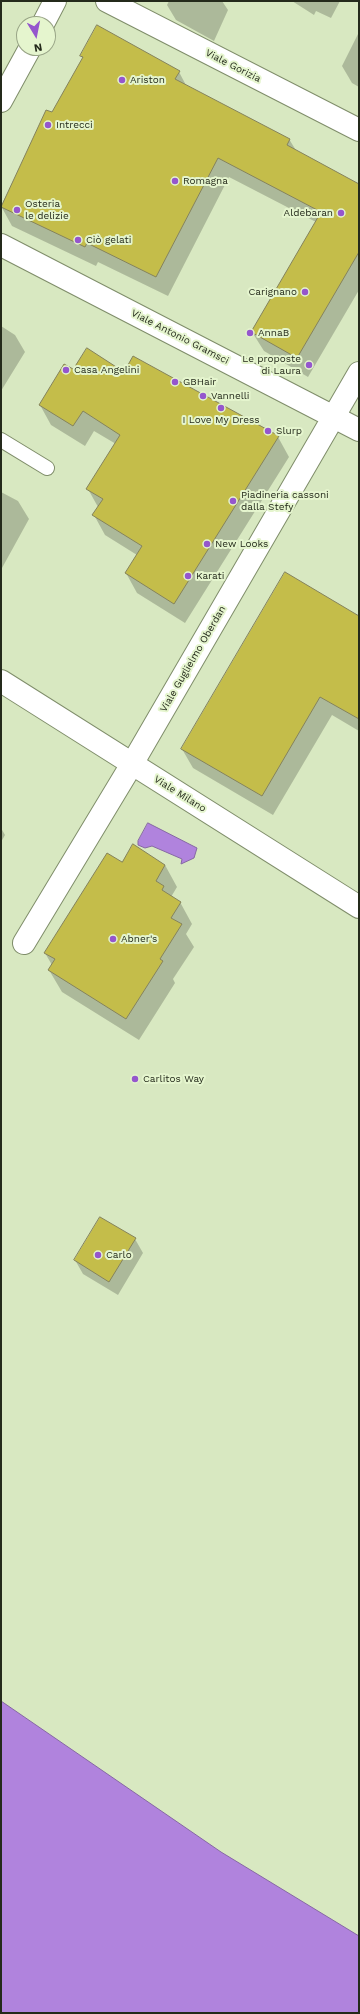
<!DOCTYPE html>
<meta charset="utf-8">
<style>
body{margin:0}
#map{position:relative;width:360px;height:2014px;overflow:hidden;background:#d8e8c1;font-family:"Work Sans",sans-serif}
canvas{display:block}
.frame{position:absolute;inset:0;border:2px solid #242a1b;pointer-events:none}
.north{position:absolute;left:16px;top:16px;width:40px;height:40px;box-sizing:border-box;background:#e5f5ce;border:1px solid #98a486;border-radius:50%;rotate:170deg;font-size:11px;font-weight:700;line-height:16px;text-align:center;color:#242a1b}
.north::after{content:'';display:block;margin:auto;width:14px;height:18px;background:#9556cd;clip-path:polygon(50% 0,100% 100%,50% 72%,0 100%)}
</style>
<div id="map">
<canvas width="360" height="2014"></canvas>
<div class="frame"></div>
<div class="north">N</div>
</div>
<script>
const ctx = document.querySelector('canvas').getContext('2d');
ctx.lineJoin = 'round';
function paint(path, color) {
  ctx.fillStyle = color;
  ctx.fill(path, 'evenodd');
}
function stroke(path, color, width, dash) {
  ctx.strokeStyle = color;
  ctx.lineWidth = width;
  ctx.lineCap = dash ? 'butt' : 'round';
  ctx.setLineDash(dash || []);
  ctx.stroke(path);
}
function write(font, color, halo, rows, align = 'center') {
  ctx.font = font + ' "Work Sans",sans-serif';
  ctx.lineWidth = 4;
  ctx.setLineDash([]);
  ctx.textBaseline = 'middle';
  ctx.strokeStyle = halo;
  ctx.fillStyle = color;
  for (const [text, x, y, turn = 0] of rows) {
    ctx.save();
    ctx.translate(x, y);
    ctx.rotate((+turn || 0) * Math.PI / 180);
    ctx.textAlign = isNaN(turn) ? turn : align;
    if (halo) ctx.strokeText(text, 0, 0);
    ctx.fillText(text, 0, 0);
    ctx.restore();
  }
}
const water = new Path2D(`
 M148,823L197,848L194,858L181,864L182,859L152,846L145,848L138,845V841Z
 M1,1701L221,1852L359,1936V2013H1Z`);
paint(water, '#b083dd');
stroke(water, '#8668a3', 1);
paint(new Path2D(`
 M222,1L228,10L214,41L176,20L167,5L169,1Z
 M292,1H340L331,18L316,11L314,15Z
 M359,32V87L352,83L342,66Z
 M81,56L179,72L187,87L289,139L297,152L359,185V290L308,377L264,351L252,332L316,222L229,177L168,296L98,262L96,266L12,226L1,206L47,111L52,114L83,59Z
 M1,326L15,335L25,352L1,391Z
 M74,371L124,373L278,437L289,457L185,623L137,593L126,573L137,555L105,535L94,515L98,507L88,489L116,444L94,431L85,446L51,425L40,405Z
 M1,492L18,501L29,519L2,568Z
 M359,617V731L332,715L273,815L193,768L182,749Z
 M1,828L5,835L1,842Z
 M122,864L165,865L177,887L171,897L180,902L192,924L186,934L194,947L173,979L175,983L139,1040L62,992L49,970L52,965L45,953Z
 M135,1239L143,1253L118,1295L83,1274L75,1260Z`), '#0003');
const building = new Path2D(`
 M97,25L180,71L175,79L290,139L287,145L359,184V252L297,358L251,332L321,212L218,158L156,277L87,243L85,247L1,207L46,110L52,112L83,57L80,56Z
 M87,348L124,372L133,356L279,436L174,604L125,573L142,546L92,515L103,499L86,489L120,435L83,411L73,426L39,405L64,364L73,369Z
 M285,572L359,616V719L320,697L262,796L181,749Z
 M133,844L165,865L156,881L164,886L162,890L181,902L171,918L182,924L160,959L163,961L126,1019L48,970L55,959L44,953L107,853L122,862Z
 M100,1217L136,1238L109,1282L74,1260Z`);
paint(building, '#c4bd4a');
stroke(building, '#84825c', 1);
const service = new Path2D(`
 M1,440L47,468`);
const minor = new Path2D(`
 M107,1L359,130
 M1,245L359,430
 M24,943L132,764L359,373`);
const tertiary = new Path2D(`
 M43,24L55,1
 M1,101L30,48
 M1,681L359,907`);
stroke(service, '#7f8d6a', 16);
stroke(minor, '#7f8d6a', 24);
stroke(tertiary, '#7f8d6a', 24);
stroke(service, '#fff', 14);
stroke(minor, '#fff', 22);
stroke(tertiary, '#fff', 22);
for (const [x, y, r, color] of [
 [122,80,4,"#9556cd"],
 [48,125,4,"#9556cd"],
 [175,181,4,"#9556cd"],
 [17,210,4,"#9556cd"],
 [341,213,4,"#9556cd"],
 [78,240,4,"#9556cd"],
 [305,292,4,"#9556cd"],
 [250,333,4,"#9556cd"],
 [309,365,4,"#9556cd"],
 [66,370,4,"#9556cd"],
 [175,382,4,"#9556cd"],
 [203,396,4,"#9556cd"],
 [221,408,4,"#9556cd"],
 [268,431,4,"#9556cd"],
 [233,501,4,"#9556cd"],
 [207,544,4,"#9556cd"],
 [188,576,4,"#9556cd"],
 [113,939,4,"#9556cd"],
 [135,1079,4,"#9556cd"],
 [98,1255,4,"#9556cd"]
]) {
  const dot = new Path2D();
  dot.arc(x, y, r, 0, 2 * Math.PI);
  ctx.fillStyle = color;
  ctx.fill(dot);
  stroke(dot, '#e5f5ce', 1.5);
}
write('10px', '#242a1b', '#e5f5ce', [
 ["Viale Gorizia",233,66,27],
 ["Viale Antonio Gramsci",180,337,27],
 ["Viale Guglielmo Oberdan",193,659,-60],
 ["Viale Milano",180,794,32]
]);
write('10px', '#242a1b', '#e5f5ce', [
 ["Ariston",130,80],
 ["Intrecci",56,125],
 ["Romagna",183,181],
 ["Osteria",25,204],
 ["le delizie",25,216],
 ["Aldebaran",333,213,"right"],
 ["Ciò gelati",86,240],
 ["Carignano",297,292,"right"],
 ["AnnaB",258,333],
 ["Le proposte",301,359,"right"],
 ["di Laura",301,371,"right"],
 ["Casa Angelini",74,370],
 ["GBHair",183,382],
 ["Vannelli",211,396],
 ["I Love My Dress",221,420,"center"],
 ["Slurp",276,431],
 ["Piadineria cassoni",241,495],
 ["dalla Stefy",241,507],
 ["New Looks",215,544],
 ["Karati",196,576],
 ["Abner's",121,939],
 ["Carlitos Way",143,1079],
 ["Carlo",106,1255]
], 'left');
</script>
